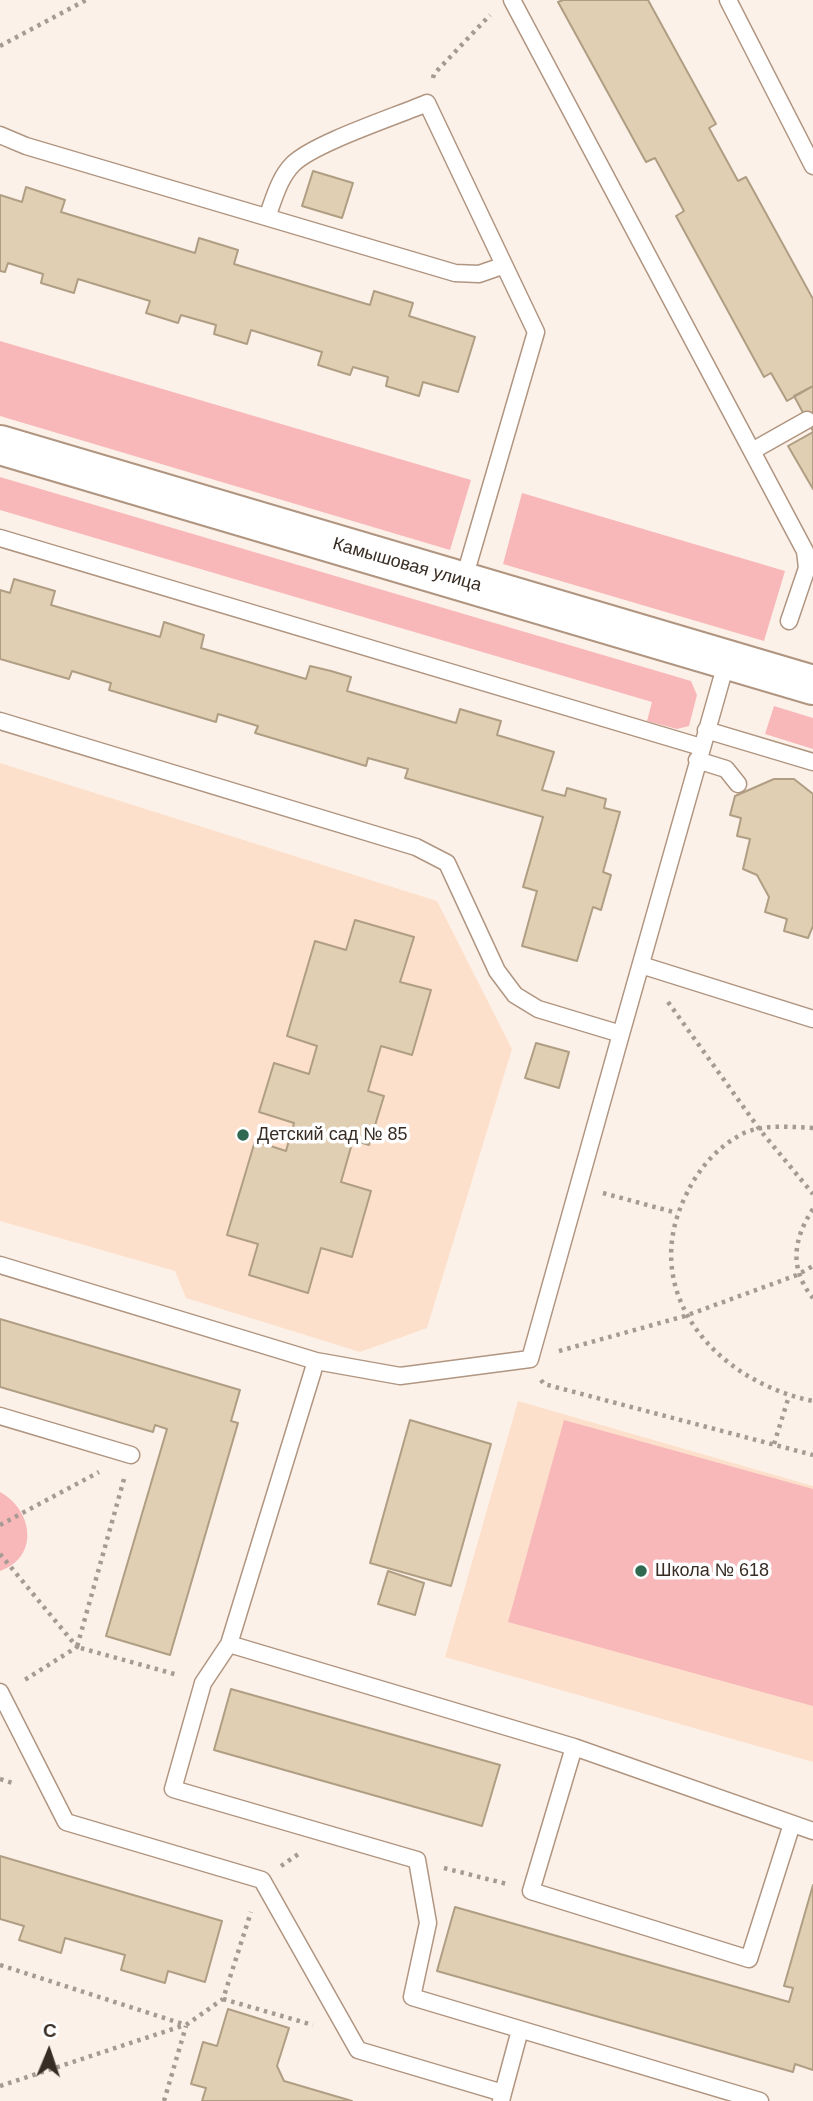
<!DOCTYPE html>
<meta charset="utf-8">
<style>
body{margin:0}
#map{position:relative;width:813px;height:2101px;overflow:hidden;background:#fcf1e8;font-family:Arial,sans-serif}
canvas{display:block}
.north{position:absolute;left:14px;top:2017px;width:70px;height:70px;-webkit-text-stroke:5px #fff;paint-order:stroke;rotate:2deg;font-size:19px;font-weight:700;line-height:28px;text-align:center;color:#382d24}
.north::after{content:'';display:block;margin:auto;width:24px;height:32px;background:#382d24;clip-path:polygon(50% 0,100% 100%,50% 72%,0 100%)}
</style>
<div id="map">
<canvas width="813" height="2101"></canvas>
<div class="north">С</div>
</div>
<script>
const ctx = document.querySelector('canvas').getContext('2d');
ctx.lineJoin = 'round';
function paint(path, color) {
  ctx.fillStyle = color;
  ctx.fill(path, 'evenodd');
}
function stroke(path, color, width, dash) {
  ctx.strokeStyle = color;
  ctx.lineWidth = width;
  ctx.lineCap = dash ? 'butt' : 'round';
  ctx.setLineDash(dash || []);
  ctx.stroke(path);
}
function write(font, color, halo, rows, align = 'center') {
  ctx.font = font + ' Arial,sans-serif';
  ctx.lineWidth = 7;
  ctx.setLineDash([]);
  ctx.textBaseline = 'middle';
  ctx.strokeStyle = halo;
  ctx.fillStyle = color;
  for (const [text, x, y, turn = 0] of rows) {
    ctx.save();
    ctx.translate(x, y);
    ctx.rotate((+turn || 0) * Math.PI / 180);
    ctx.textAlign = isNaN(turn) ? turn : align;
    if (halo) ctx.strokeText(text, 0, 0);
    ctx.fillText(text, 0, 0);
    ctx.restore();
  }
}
paint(new Path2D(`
 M0,763L437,901L512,1049L427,1328L360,1352L186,1298L175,1271L0,1221Z
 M518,1401L813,1486V1762L445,1657Z`), '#fde0cb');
paint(new Path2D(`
 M0,341L471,480L450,550L0,416Z
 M0,477L691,681L697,695L689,726L677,729L647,721L652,702L0,510Z
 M522,493L785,571L764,641L503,564Z
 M774,706L813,718V749L765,734Z
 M564,1420L813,1489V1706L508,1622Z
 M0,1492C33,1510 40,1557 0,1571Z`), '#f8b8ba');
const building = new Path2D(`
 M563,0H648L716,124L709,128L738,181L746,177L813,299V386L787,401L771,373L764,377L676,216L684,211L655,158L646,162L558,2Z
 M313,171L353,183L342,218L302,206Z
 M26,187L65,200L61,212L195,253L199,238L238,250L234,264L370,305L374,291L413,303L409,316L475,337L458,392L423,382L419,396L386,386L388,377L353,367L350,375L318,365L322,352L251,330L247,344L214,334L216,325L181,315L178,323L146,313L150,301L78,279L74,293L41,283L43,274L8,263L5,272L0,271V195L22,202Z
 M813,386V431L794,396Z
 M813,432V489L788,446Z
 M14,579L55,591L51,605L160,637L164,622L204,635L201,648L306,679L310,666L331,671L351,677L347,691L456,723L460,709L480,715L501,721L497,735L554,752L542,790L565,796L567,788L606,799L604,808L620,812L603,872L611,875L601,910L593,907L577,961L522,946L537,891L523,887L543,817L405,778L408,769L368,758L366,766L255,733L258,726L218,714L216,722L109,690L111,683L72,671L69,679L0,659V590L10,593Z
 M774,779H794L813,794V926L808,938L784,931L787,919L765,912L769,897L757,875L743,869L750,839L737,836L741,818L730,815L735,796Z
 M355,920L414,937L400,982L431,990L412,1055L381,1046L368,1091L384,1096L369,1145L353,1140L341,1182L371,1191L352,1257L321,1248L308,1293L249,1275L258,1244L227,1235L255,1141L286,1151L294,1123L259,1112L274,1063L309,1074L317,1046L287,1036L315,941L346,950Z
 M536,1043L569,1052L559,1088L525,1078Z
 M0,1319L240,1390L231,1421L238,1423L170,1655L106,1636L167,1429L155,1425L153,1432L0,1387Z
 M410,1420L491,1444L451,1586L370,1563Z
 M388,1571L424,1583L415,1615L378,1604Z
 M231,1689L500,1765L482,1826L214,1750Z
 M0,1856L222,1921L205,1982L168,1971L165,1983L121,1970L125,1955L65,1938L61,1953L19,1940L24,1926L0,1919Z
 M813,1885V2070L795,2064L793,2072L437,1971L455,1907L789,2002L793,1988L784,1986Z
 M228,2009L289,2028L277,2066L284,2081L352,2101H202L206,2088L191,2084L203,2042L217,2046Z`);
paint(building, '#e1cfb3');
stroke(building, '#af9e83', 2);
const service = new Path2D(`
 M512,0L805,551L807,568L789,621
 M728,0L813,166
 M0,135L26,146L455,273L479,274L502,266
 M267,217C274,199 279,178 293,164C314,143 397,116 427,103L536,332L463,582
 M752,451L807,420
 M0,538L701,747
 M0,721L416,847L447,863L497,971L515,995L538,1009L621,1034L530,1359L400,1376L316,1361L229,1644L203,1683L173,1789L417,1860L428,1923L412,1997L760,2101
 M706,730L813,762
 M697,760L726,769L738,784
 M641,965L813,1019
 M621,1034L727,660
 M0,1265L316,1361
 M0,1416L131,1455
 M229,1644L574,1747L813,1831
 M0,1692L66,1822L262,1880L358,2050L503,2093L501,2101
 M574,1747L531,1891L749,1959L792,1824
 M503,2093L520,2030`);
const tertiary = new Path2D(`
 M0,445L813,685`);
stroke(service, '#b09581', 19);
stroke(tertiary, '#b09581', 42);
stroke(new Path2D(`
 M0,46L86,0
 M433,78L434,74L490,15
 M668,1002L760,1130L813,1194
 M813,1128C791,1127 764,1124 744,1133C718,1146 698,1169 686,1195C637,1293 717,1382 813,1401
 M603,1193L677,1213
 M813,1209C793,1239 789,1269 813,1298
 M559,1351L685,1316L797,1275L813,1266
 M541,1380L544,1384L813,1455
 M774,1444L789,1396
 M124,1479L77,1647L178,1675
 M0,1525L99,1472
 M0,1554L77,1647L23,1681
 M0,1779L16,1784
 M281,1866L300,1853
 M444,1868L507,1884
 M0,1965L186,2025L223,1999L251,1912
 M223,1999L313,2025
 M0,2086L185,2025
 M164,2101L186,2026`), '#a69b92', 4.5, [3.5, 5]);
stroke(service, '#fff', 16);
stroke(tertiary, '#fff', 38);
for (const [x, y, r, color] of [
 [243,1135,7,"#2f6952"],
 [641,1571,7,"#2f6952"]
]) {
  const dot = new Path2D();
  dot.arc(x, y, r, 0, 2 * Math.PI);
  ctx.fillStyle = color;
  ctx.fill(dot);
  stroke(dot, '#fff', 2.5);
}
write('18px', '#382d24', '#fff', [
 ["Камышовая улица",407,565,16]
]);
write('18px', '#382d24', '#fff', [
 ["Детский сад № 85",257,1135],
 ["Школа № 618",655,1571]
], 'left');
</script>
